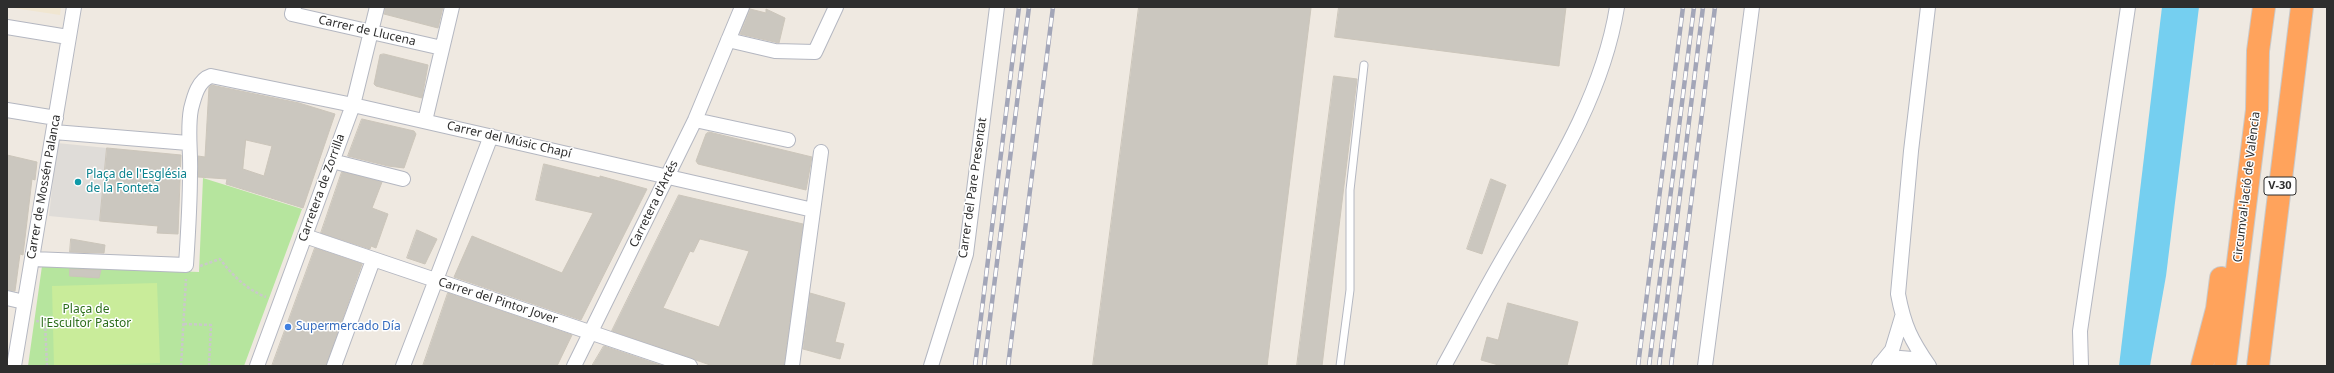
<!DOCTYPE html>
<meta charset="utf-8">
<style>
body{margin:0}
#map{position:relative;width:2334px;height:373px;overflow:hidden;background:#efe9e1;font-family:"Noto Sans",sans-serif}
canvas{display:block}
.frame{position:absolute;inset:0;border:8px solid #2e2e2e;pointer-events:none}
</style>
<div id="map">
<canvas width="2334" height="373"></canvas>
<div class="frame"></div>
</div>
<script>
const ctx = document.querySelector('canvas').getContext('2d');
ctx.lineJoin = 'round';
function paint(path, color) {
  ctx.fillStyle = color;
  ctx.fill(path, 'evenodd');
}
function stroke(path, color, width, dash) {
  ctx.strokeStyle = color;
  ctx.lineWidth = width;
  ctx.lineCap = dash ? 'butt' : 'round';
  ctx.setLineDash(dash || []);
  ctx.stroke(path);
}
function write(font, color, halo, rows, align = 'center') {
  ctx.font = font + ' "Noto Sans",sans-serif';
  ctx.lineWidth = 3;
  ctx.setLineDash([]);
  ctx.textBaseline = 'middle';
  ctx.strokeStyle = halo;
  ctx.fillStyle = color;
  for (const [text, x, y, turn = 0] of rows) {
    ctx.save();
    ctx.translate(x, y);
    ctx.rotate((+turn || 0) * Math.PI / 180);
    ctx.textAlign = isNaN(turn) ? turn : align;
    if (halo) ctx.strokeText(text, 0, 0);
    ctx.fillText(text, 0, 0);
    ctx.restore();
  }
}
paint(new Path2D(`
 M7,7H61L60,15Z`), '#f0e6d1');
paint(new Path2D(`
 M203,178L302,209L244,366H28L42,266L199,272Z`), '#b6e59e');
paint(new Path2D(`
 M157,283L160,363L54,366L52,286Z`), '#c9ec9a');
paint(new Path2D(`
 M57,143L107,148L101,221L49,216Z`), '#dfdcd8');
paint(new Path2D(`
 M2162,7H2199L2166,276L2150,366H2119Z`), '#75cff0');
const building = new Path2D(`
 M385,7H443L438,28L384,14Z
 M1139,7L1311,8L1267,366H1093Z
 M1339,7H1566L1559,66L1335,37Z
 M750,9L766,13V9L785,18L779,43L740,34Z
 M384,54L428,65L422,98L376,86L374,84L380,55Z
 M1334,76L1357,79L1322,366H1297Z
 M211,85L299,103L335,114L303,208L226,184L227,179L198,177V156L205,157L209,87ZM246,140L272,146L264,176L243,169Z
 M362,119L414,131L416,134L404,168L388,166L348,156Z
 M709,132L812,157L806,190L698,164L696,161L706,134Z
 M107,148L181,155L178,234L157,233L158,226L100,221Z
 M7,155L37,162L35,180L32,179L23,255L20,254L15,291L7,290Z
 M544,164L600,178V176L647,189L581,320L454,277L472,236L562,273L593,213L536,200Z
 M342,172L382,182L372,208L388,214L376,248L371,246L370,249L321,233Z
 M1491,179L1506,185L1482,254L1467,249Z
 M679,195L803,224L784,366H713L612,331ZM700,239L749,251L719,327L663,308L690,251L693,252Z
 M417,230L437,239L425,264L407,258Z
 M71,239L105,245L104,253L70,252Z
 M315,248L362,264L326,366H272Z
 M70,269L101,270L99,278L70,276Z
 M448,293L572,335L557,366H423Z
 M810,293L845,303L835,342L844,344L840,359L803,349Z
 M1508,303L1578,322L1567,366H1502L1481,360L1487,337L1498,340Z
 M604,346L663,366H592Z`);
paint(building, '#cbc7bf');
stroke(building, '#cbc5ba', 1);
const lane = new Path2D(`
 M1340,366L1350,290V190L1364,65`);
const street = new Path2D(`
 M294,7L292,14L442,48
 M1928,7L1911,151L1898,294C1904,326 1911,340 1929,366
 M7,27L68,37
 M728,40L775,51L815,52L836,7
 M7,110L56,118
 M695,120L788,140
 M425,121L452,7
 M54,132L188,143
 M332,161L403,179
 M305,236L690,366
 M32,259L186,265C188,235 190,204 190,173C191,152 187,130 191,109C194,97 198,80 211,76L353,105L813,210
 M7,298L24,302
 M1880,364L1900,358L1925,360
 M14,366L74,7
 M257,366L353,105L377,7
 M334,366L373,260
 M403,366L491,136
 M574,366L695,120L742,7
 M792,366L821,152
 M931,366L966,254L997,7
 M1444,366C1464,330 1483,293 1504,257C1550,178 1602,99 1617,7
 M1705,366L1752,7
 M1879,366L1892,350L1902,317
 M2081,366L2080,331L2128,7`);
const highway = new Path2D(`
 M2202,366L2217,309L2221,278
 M2225,366L2257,110L2258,51L2264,7
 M2258,366L2302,7`);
stroke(lane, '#b4b7c1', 9);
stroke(street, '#b4b7c1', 16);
stroke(highway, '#c9c9c9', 24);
stroke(new Path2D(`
 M200,266L220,259C233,276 246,289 266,297
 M36,321L45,322L47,366
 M184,324L211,325L209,366
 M181,366L186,279`), '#c9c9c9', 2.5, [3, 2]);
stroke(lane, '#fff', 7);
stroke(street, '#fff', 14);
stroke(highway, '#ffa35c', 22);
const rail = new Path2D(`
 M975,366L1019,7
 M984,366L1029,7
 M1008,366L1053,7
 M1638,366L1683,7
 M1649,366L1694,7
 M1659,366L1703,7
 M1671,366L1715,7`);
stroke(rail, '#a3a6b8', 4.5);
stroke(rail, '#fff', 3, [9]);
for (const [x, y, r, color] of [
 [78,182,4,"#0f9aa8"],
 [288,327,4,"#3f7fe0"]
]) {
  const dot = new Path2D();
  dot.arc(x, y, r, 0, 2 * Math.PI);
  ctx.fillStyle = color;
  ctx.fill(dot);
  stroke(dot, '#fff', 1.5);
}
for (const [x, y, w] of [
 [2280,186,32]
]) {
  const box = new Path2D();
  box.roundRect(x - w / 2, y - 9, w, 18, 3);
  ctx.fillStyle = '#fff';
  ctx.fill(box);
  stroke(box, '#2e2e2e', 1);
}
write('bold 11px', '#2e2e2e', null, [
 ["V-30",2280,186]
]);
write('12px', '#2e2e2e', '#fff', [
 ["Carrer de Llucena",367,31,13],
 ["Carrer del Músic Chapí",509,140,13],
 ["Carrer de Mossén Palanca",44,187,-80],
 ["Circumval·lació de València",2247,187,-83],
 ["Carretera de Zorrilla",322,188,-70],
 ["Carrer del Pare Presentat",973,188,-82],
 ["Carretera d'Artés",654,204,-64],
 ["Carrer del Pintor Jover",498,301,18]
]);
write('12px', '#0d838f', '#fff', [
 ["Plaça de l'Església",86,175],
 ["de la Fonteta",86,189]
], 'left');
write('12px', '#2c6e1b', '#fff', [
 ["Plaça de",86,310],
 ["l'Escultor Pastor",86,324]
]);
write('12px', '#366cbe', '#fff', [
 ["Supermercado Día",296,327]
], 'left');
</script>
